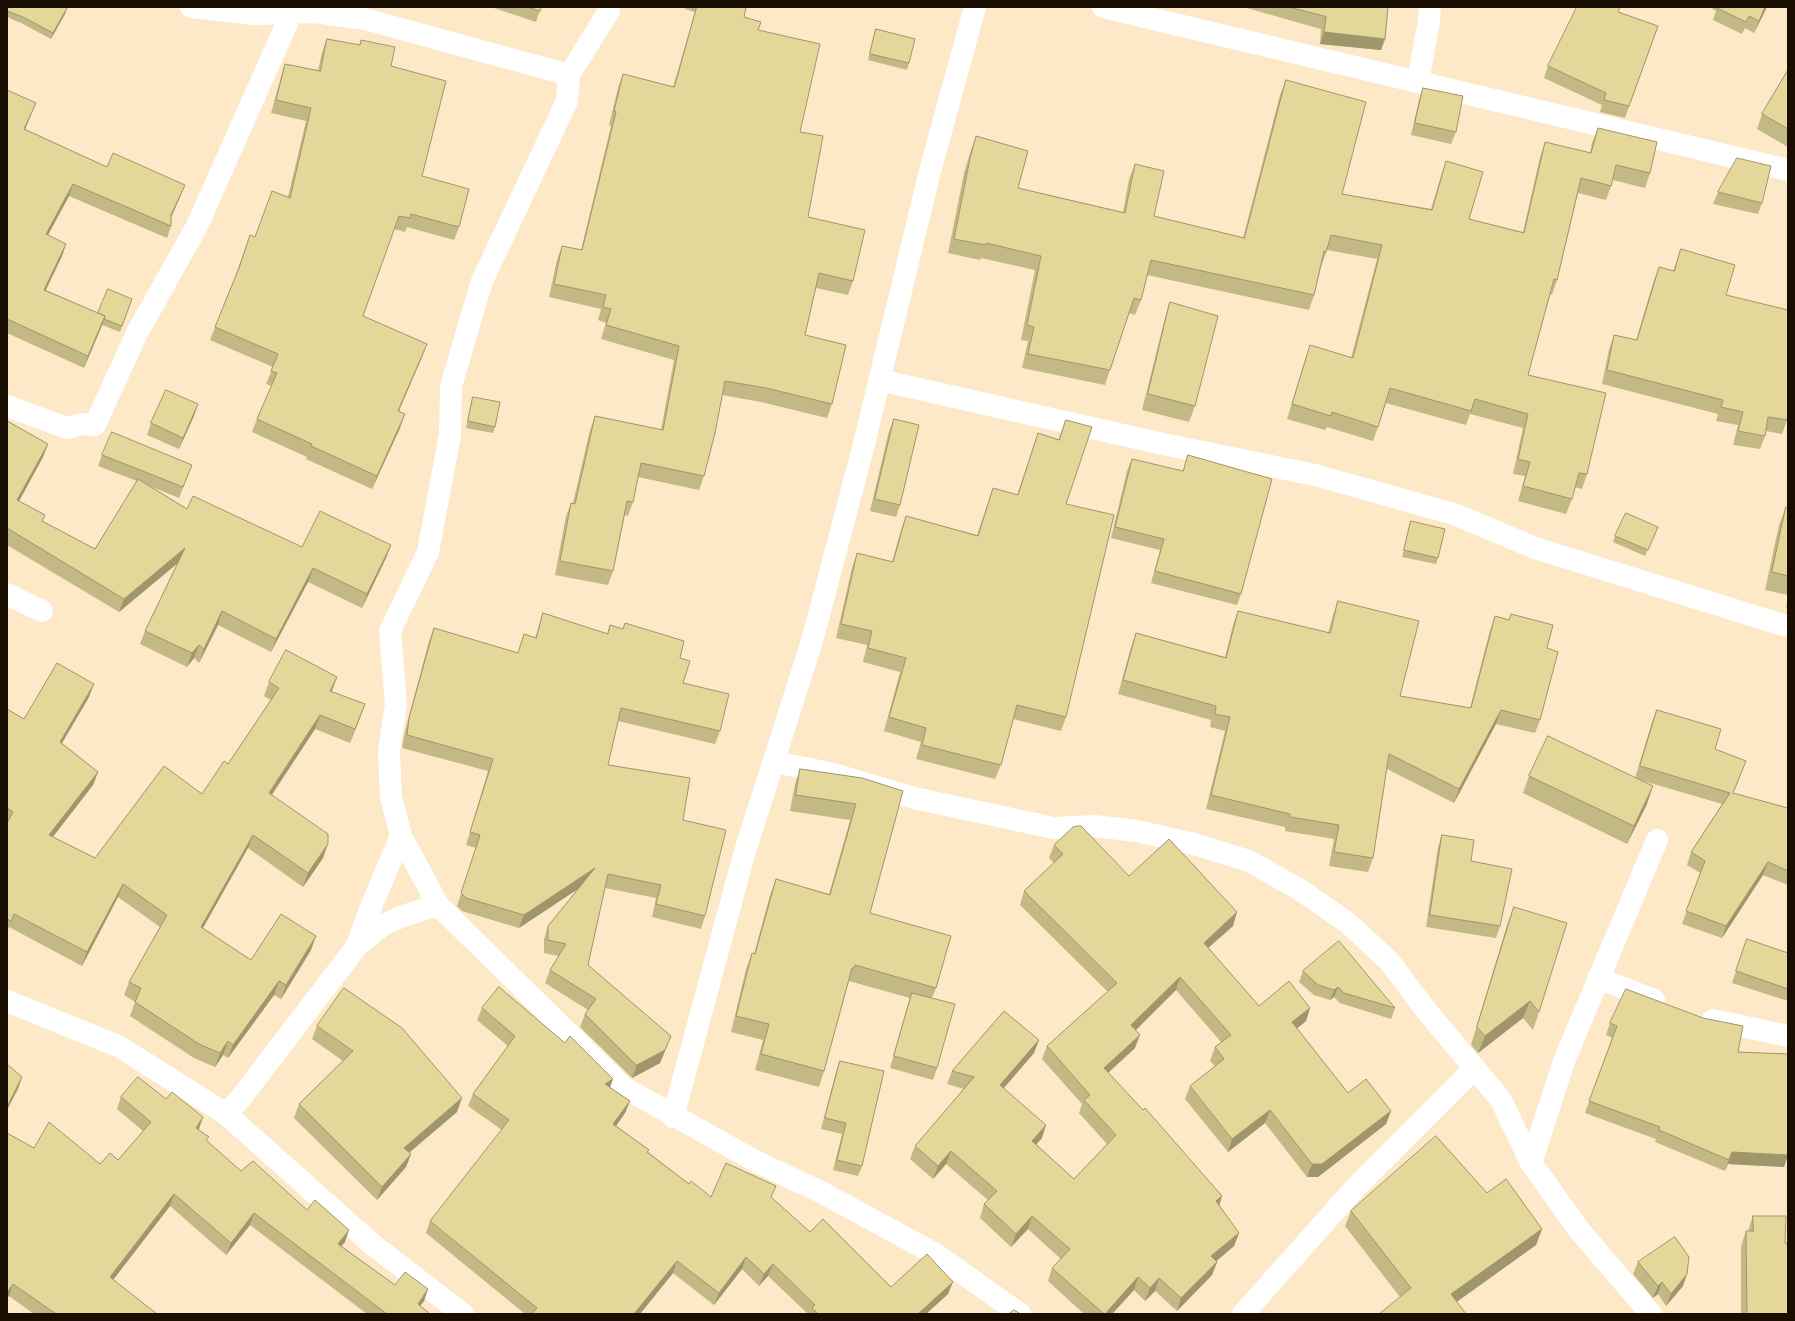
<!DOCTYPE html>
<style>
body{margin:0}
#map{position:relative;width:1795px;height:1321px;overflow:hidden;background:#fde8c7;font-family:"Roboto Serif",serif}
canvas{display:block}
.frame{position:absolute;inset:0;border:8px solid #1a0e00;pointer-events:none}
</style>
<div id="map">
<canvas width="1795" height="1321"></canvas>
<div class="frame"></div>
</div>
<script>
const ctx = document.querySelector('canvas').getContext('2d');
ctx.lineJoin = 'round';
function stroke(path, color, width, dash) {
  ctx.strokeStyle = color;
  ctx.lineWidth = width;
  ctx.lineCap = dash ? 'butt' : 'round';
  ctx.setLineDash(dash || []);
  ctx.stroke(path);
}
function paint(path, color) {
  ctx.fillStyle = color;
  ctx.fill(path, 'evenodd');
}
stroke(new Path2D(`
 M191,7L254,14L314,12L365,19L569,75
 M1103,7L1788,170
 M1418,82L1429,21L1430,7
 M879,380L1163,444L1315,475L1457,515L1535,548L1783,625
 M7,406L67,428L82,424L95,425L137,333L197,226L292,12
 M7,594L42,611
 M774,762L830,773L914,798L1054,828L1095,826L1137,831L1194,844L1249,861L1302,891L1348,923L1389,961L1425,1009L1501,1100L1531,1163L1579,1230L1651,1314
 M431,894L438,905L623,1087L757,1162L821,1192L937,1255L1020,1314
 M438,905L401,836L391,797L389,751L396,705L390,631L428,552L450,435L451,386L482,281L567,101L569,75L609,11V7
 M357,946L368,914L401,836
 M1598,978L1654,1000
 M7,1001L120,1047L226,1114L373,1245L463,1314
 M1713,1020L1788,1036
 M226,1114L240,1099L357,946L383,925L403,916L438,905
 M673,1117L745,851L812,641L863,448L930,171L975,7
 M1531,1163L1564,1061L1657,840
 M1243,1314L1356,1187L1475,1068`), '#fff', 22);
paint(new Path2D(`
 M7,7L67,8L65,14L51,39L21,23L7,17Z
 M491,7H541L536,22Z
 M686,7H746L744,17L758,30L800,132L808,217L853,281L848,295L816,288L805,335L832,404L827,418L761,402L722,395L704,476L699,490L638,477L633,502L628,516L625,515L613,571L608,585L555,575L566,516L571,503H573L590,430L595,416L661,430L674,360L601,339L606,323L598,320L601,309L549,297L557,260L562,246L581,250L611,126L609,125L618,88L623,74L673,87L695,12L685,9Z
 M1243,7H1388L1385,39L1381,50L1320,44L1321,29Z
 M1710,7H1767L1754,33L1745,28L1742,34L1713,20L1716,11Z
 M1619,12L1658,26L1625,118L1600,112L1602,105L1544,78L1548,66Z
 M876,29L909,63L907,70L868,60L874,35Z
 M327,39L359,45L361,40L391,66L422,176L459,227L454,240L407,227L405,232L394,229L363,316L427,344L422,357L399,411L400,428L372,489L306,459L307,457L252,432L257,419L272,386L266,384L273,367L210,340L236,274L250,235L255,237L288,197L306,121L271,113L281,77L285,64L318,71L322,52Z
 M1788,70V147L1757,129L1762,114Z
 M1286,80L1342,194L1431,209L1441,176L1446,161L1469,219L1523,232L1540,157L1545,142L1590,153L1592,143L1598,128L1650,173L1645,188L1613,180L1611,186L1606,200L1578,193L1557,280L1552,295L1550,294L1528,375L1587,474L1582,489L1575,487L1572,499L1566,514L1518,501L1525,476L1513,474L1523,428L1470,414L1466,425L1386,403L1378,427L1373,441L1327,427L1325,430L1287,419L1305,360L1310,345L1351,358L1377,259L1327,250L1321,267L1314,295L1309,310L1147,275L1141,300L1135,315L1129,313L1105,385L1022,368L1028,341L1021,340L1035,270L981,258L980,260L948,253L964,173L971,150L976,136L1018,188L1123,212L1129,179L1135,164L1154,216L1243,238L1280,95Z
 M1423,88L1456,132L1451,144L1411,135L1419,100Z
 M7,90L31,115L25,129L107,167L185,185L180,197L171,217V226L167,238L69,196L48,235L66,244L62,256L46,290L98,313L132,299L120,332L102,325L84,368L7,333Z
 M1718,192L1762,203L1758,214L1713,204Z
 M1681,249L1726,295L1787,420L1782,434L1766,431L1765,436L1760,449L1733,445L1738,425L1716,421L1718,414L1602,384L1609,349L1614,335L1636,340L1654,280L1659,267L1673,271Z
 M1170,302L1195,406L1189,422L1142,410L1165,318Z
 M473,397L495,427L493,433L466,428L471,403Z
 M194,416L179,449L147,435L151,423Z
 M894,419L900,505L896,517L870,511L889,431Z
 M1066,420V717L1061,731L1013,719L1001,765L995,779L916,759L921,742L884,731L900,672L863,662L867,645L836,638L852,568L857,553L892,562L901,530L906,516L977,535L993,488L1017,495L1038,433L1058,440Z
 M7,421L48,444L43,457L19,501L45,515L42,521L95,549L137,481L98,466L102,455L192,465L179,498L150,486L187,509L302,547L391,545L386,558L362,608L308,582L271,652L218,625L199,663L194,658L187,667L140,644L145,631L177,564L119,612L7,545Z
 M1188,455L1241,594L1237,605L1151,583L1160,550L1111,538L1127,471L1132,459L1183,471Z
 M1786,507L1788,508V595L1765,590L1779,525Z
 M1411,521L1438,558L1436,564L1402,557L1409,527Z
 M1658,527L1645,556L1613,542L1615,536Z
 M1788,600V609L1786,608Z
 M1338,601L1400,696L1470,708L1490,630L1495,616L1509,620L1511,614L1547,648L1540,720L1535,733L1496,724L1454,803L1387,769L1373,858L1368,872L1329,866L1334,839L1285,831V827L1206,809L1225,731L1210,727L1211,720L1118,694L1131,647L1136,633L1225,657L1233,625L1238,611L1328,633L1333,615Z
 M543,613L607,634L610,625L623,629L625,623L680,658L683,683L720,731L715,744L618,721L608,765L683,820L705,916L701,929L652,917L656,898L605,888L588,965L666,1049L660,1063L632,1078L631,1077L580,1027L585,1014L588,1010L545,983L550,970L559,956L544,953V939L548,926L578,889L519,928L462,911L457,906L476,848L466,845L488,771L402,748L405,731L429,641L434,628L518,653L524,634L535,638Z
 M269,682L332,692L365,704L350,743L315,729L272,795L323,858L303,887L248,848L203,928L251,960L311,950L281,999L274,995L228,1058L223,1055L215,1067L194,1058L130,1016L135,1002L124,995L129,982L160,927L118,897L82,966L9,927L7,932V709L24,719L89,697L62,743L98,772L93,785L53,837L95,858L202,794L228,764L271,700L264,696Z
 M1657,710L1715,749L1733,794L1788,808V885L1763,875L1722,938L1682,924L1700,873L1687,865L1691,852L1722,804L1640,780L1647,804L1627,844L1523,793L1529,776L1635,778L1652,722Z
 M800,769L862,778L870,913L936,988L932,998L937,1068L933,1080L890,1068L910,998L849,981L848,984V983L824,1071L819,1087L755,1070L763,1040L731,1032L746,969L752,953L754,954L770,895L776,879L829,894L850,820L790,811L795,784Z
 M1442,835L1471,861L1500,926L1496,938L1426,927L1438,847Z
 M1054,845L1129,876L1233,926L1208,948L1259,1006L1310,1008L1306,1021L1297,1028L1348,1093L1391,1111L1386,1124L1318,1177H1307L1265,1123L1228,1152L1185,1099L1190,1086L1215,1066L1210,1061L1215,1047L1221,1042L1176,990L1135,1030V1048L1108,1073L1222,1196L1219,1205L1239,1233L1234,1246L1216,1261L1217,1262L1212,1275L1177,1311L1155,1291L1145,1301L1134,1290L1112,1314H1084L1048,1281L1052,1268L1061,1259L1028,1229L1011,1247L980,1218L984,1204L988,1200L946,1164L933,1179L910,1159L915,1146L964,1089L947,1084L952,1071L1039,1040L1034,1053L1004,1088L1042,1138L1036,1144L1074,1179L1107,1144L1079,1113L1082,1104L1042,1059L1047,1046L1108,992L1020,905L1024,891L1054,863L1049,858Z
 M1514,907L1539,1012L1533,1030L1523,1018L1478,1053L1471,1045L1507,925Z
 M1747,939L1788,953V1001L1732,983Z
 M1303,971L1395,1008L1391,1019L1340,1003L1334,997L1330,1000L1314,995L1299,982Z
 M482,1008L610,1087L630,1101L625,1113L616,1126L649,1150L648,1152L689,1184L711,1197L772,1198L810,1232L891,1287L948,1294L926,1314H808L768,1276L759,1286L742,1269L714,1305L673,1273L640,1314H525L426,1233L430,1221L502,1130L468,1106L473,1094L508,1046L477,1020Z
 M1610,1023L1738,1052L1788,1054V1155L1784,1167L1728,1164L1725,1171L1655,1142L1656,1139L1585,1113L1612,1038L1606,1035Z
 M317,1026L457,1112L409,1153L411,1154L406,1167L377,1200L294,1118L299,1104L343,1061L312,1039Z
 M840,1061L862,1166L858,1176L833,1170L842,1134L821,1129L836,1072Z
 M121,1097L198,1129L207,1142L241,1171L307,1210L345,1242L341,1246L395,1285L428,1289L424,1301L420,1306L430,1314H367L250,1225L226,1255L170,1206L113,1280L157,1314H34L9,1296L7,1298V1133L34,1148L100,1164L118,1160L143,1131L117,1109Z
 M1487,1193L1542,1229L1536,1245L1457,1302L1400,1297L1345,1226L1351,1211Z
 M1753,1216L1785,1243L1788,1314H1741V1246L1746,1231H1748Z
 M1638,1262L1683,1286L1666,1306L1658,1294L1653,1298L1633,1274Z`), '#c3b984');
paint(new Path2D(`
 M1765,7H1767L1754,33L1759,21Z
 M67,8L65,14L51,39L53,33Z
 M1324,32L1385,39L1381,50L1320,44Z
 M36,103L31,115L20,141L24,129Z
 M73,184L69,196L42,246L46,234Z
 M185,185L180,197L167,227L171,215Z
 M66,244L62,256L40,302L44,290Z
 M105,316L101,328L84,368L88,356Z
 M427,344L422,357L393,424L398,411Z
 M198,404L194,416L179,449L183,438Z
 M405,414L400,428L372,489L377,476Z
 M48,444L43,457L12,514L17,500Z
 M391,545L386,558L362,608L367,594Z
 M185,548L180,561L119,612L124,599Z
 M313,568L308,582L271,652L276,639Z
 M222,611L218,625L199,663L204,649Z
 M199,645L194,658L187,667L192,653Z
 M337,677L332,691L325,704L330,691Z
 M94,684L89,697L55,755L60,742Z
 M365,704L360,718L350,743L355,729Z
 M1501,710L1496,724L1454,803L1459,789Z
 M320,715L315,729L264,806L269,793Z
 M98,772L93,785L44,848L49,835Z
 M1653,786L1647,804L1627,844L1634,826Z
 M253,835L248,848L196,940L201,927Z
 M328,844L323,858L303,887L308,873Z
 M1768,862L1763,875L1722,938L1726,926Z
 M595,868L590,881L519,928L524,915Z
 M123,884L118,897L82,966L87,952Z
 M1237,912L1233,926L1199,956L1204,943Z
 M316,936L311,950L281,999L286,985Z
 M1180,977L1176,990L1127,1039L1131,1025Z
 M279,981L274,995L228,1058L233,1045Z
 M1338,987L1334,997L1330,1000L1334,990Z
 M1530,1001L1523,1018L1478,1053L1485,1036Z
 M1310,1008L1306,1021L1288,1036L1292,1022Z
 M1140,1035L1135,1048L1099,1081L1104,1068Z
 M671,1036L660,1063L632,1078L637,1065Z
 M1039,1040L1034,1053L995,1098L1000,1085Z
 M228,1041L223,1055L215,1067L220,1053Z
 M22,1077L18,1089L7,1110V1107Z
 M613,1079L609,1091L605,1084Z
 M462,1098L457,1112L399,1161L404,1148Z
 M630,1101L625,1113L609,1136L613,1124Z
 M1270,1110L1265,1123L1228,1152L1232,1139Z
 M1391,1111L1386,1124L1318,1177H1307L1312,1164Z
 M203,1117L199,1129L192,1140L196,1128Z
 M1046,1125L1042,1138L1028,1154L1032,1141Z
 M951,1151L946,1164L933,1179L938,1166Z
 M1732,1152L1788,1155L1784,1167L1728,1164L1725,1171Z
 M411,1154L406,1167L377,1200L382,1187Z
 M174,1194L170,1206L106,1289L110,1277Z
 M1222,1196L1218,1210L1216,1201Z
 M254,1213L250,1225L226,1255L231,1243Z
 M1032,1216L1028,1229L1011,1247L1016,1234Z
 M1542,1229L1536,1245L1445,1310L1451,1294Z
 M349,1230L345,1242L333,1256L338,1244Z
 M1239,1233L1234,1246L1206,1270L1211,1256Z
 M746,1257L742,1269L714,1305L719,1293Z
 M677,1261L673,1273L640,1314H634Z
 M1217,1262L1212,1275L1177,1311L1181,1298Z
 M773,1264L768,1276L759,1286L764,1274Z
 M1687,1274L1683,1286L1666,1306L1671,1294Z
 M1138,1277L1134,1290L1112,1314H1105Z
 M1159,1278L1155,1291L1145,1301L1150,1288Z
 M953,1282L948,1294L926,1314H919V1313Z
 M1662,1282L1658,1294L1653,1298L1658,1286Z
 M13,1284L9,1296L7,1298V1293Z
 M428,1289L424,1301L414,1314L418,1304Z`), '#9f966b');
const building = new Path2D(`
 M7,7H65L67,8L53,33L23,17L7,11Z
 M529,7H541L540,11Z
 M697,7H746L744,17L761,22L758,30L820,44L800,132L823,136L808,217L865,230L853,281L819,273L805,335L846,345L832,404L766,388L725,381L715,433L704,476L641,463L633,502L627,501L613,571L560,561L571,503L575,504L595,416L663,430L679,346L606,325L611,309L603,307L606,295L554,284L562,246L582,250L616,112L614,111L623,74L674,87Z
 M1289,7H1388L1385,39L1324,32L1326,17Z
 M1577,7H1620L1618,12L1658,26L1629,106L1604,100L1606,93L1548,66Z
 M1718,7H1765L1759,21L1749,16L1746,22L1717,8Z
 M876,29L915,39L909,63L870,54Z
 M327,39L360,45L361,40L395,47L391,66L446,81L422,176L469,189L459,227L411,214L410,218L399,216L363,316L427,344L398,411L405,414L377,476L311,446L312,444L257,419L277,373L271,371L278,354L215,327L239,268L250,235L255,237L272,191L290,198L311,108L276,100L285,64L320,71Z
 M1788,70V129L1762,114Z
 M1286,80L1366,102L1342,194L1432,210L1446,161L1483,172L1469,219L1524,233L1545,142L1591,153L1598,128L1657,142L1650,173L1616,165L1611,186L1581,178L1557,280L1554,279L1528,375L1606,393L1587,474L1579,473L1572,499L1523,486L1530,462L1518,459L1528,414L1475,399L1471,411L1390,388L1378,427L1332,412L1331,416L1292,404L1310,345L1353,358L1382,245L1331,235L1326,252L1324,251L1314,295L1151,260L1141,300L1134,298L1110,370L1028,354L1034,327L1027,325L1041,256L986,243L985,245L954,239L970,158L976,136L1028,151L1018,188L1125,213L1135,164L1164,171L1154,216L1244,238Z
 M1423,88L1463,96L1456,132L1415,123Z
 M7,90L36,103L24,129L107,167L113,153L185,185L171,215V226L73,184L46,234L66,244L44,290L105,316L88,356L7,319Z
 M1737,158L1771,166L1762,203L1718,192Z
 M1681,249L1735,265L1726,295L1788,310V414L1787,420L1768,417L1765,436L1738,431L1743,412L1721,407L1723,400L1607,370L1614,335L1637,340L1659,267L1674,271Z
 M108,289L132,299L122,326L104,319L105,316L98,313Z
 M1170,302L1218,316L1195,406L1148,394Z
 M166,390L198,404L183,438L151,423Z
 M473,397L500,402L495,427L468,421Z
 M894,419L919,425L900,505L875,499Z
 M1066,420L1092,427L1066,504L1114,515L1066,717L1017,705L1001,765L922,745L926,728L889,717L906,658L868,648L872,631L841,624L857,553L893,562L906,516L978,536L993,488L1018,495L1038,433L1059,440Z
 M7,421L48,444L17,500L45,515L42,521L95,549L138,479L187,509L193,496L302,547L320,511L391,545L367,594L313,568L276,639L222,611L204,649L199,645L192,653L145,631L185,548L124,599L7,528Z
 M112,432L192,465L183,487L102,455Z
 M1188,455L1272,479L1241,594L1155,571L1164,539L1115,527L1132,459L1183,471Z
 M1786,507L1788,508V576L1772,572Z
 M1626,513L1658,527L1648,550L1615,536Z
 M1411,521L1445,529L1438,558L1404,550Z
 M1338,601L1419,621L1400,696L1471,708L1495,616L1509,620L1511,614L1553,625L1547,648L1558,652L1540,720L1501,710L1459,789L1389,754L1373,858L1334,852L1339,825L1290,817V814L1211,795L1230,717L1215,714L1216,706L1123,680L1136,633L1226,658L1238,611L1330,633Z
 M543,613L608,634L610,625L623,629L625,623L684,641L680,658L690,661L683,683L729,694L720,731L621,708L608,765L690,778L683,820L726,830L705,916L656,904L661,885L608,874L588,965L671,1036L665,1050L637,1065L635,1064L585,1014L596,999L550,970L566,944L548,940V926L595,868L524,915L466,898L461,893L480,835L470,832L493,759L407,735L409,718L434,628L518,653L524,634L536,638Z
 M286,650L337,677L330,691L365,704L355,729L320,715L269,793L328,834V844L308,873L253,835L201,927L251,960L281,914L316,936L286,985L279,981L233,1045L228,1041L220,1053L199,1044L135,1002L141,988L129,982L167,915L123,884L87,952L14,914L11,921L7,919V823L13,812L7,808V709L24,719L57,663L94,684L60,742L98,772L49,835L95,858L164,766L202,794L224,761L228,764L279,688L269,682Z
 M1657,710L1721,729L1715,749L1746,761L1733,793L1788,808V871L1768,862L1726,926L1686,911L1705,861L1691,852L1730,793L1640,766Z
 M1548,736L1653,786L1634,826L1529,776Z
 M800,769L862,778L903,791L870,913L951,936L936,988L855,965L854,968H852L824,1071L761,1054L769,1024L736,1016L752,953L755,954L776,879L830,895L856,804L796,795Z
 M1081,826L1129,876L1169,839L1237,912L1204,943L1259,1006L1289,981L1310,1008L1292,1022L1348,1093L1366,1079L1391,1111L1322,1164H1312L1270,1110L1232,1139L1190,1086L1224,1059L1215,1047L1231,1035L1180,977L1131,1025L1140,1035L1104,1068L1143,1110L1145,1108L1222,1196L1216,1201L1239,1233L1211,1256L1217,1262L1181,1298L1159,1278L1150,1288L1138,1277L1105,1314H1104L1052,1268L1070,1249L1032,1216L1016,1234L984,1204L997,1191L951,1151L938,1166L915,1146L974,1077L952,1071L1004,1011L1039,1040L1000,1085L1046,1125L1032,1141L1074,1179L1116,1135L1084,1100L1090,1095L1047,1046L1117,983L1024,891L1063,854L1054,845L1073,827Z
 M1442,835L1474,840L1471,861L1512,869L1500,926L1430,915Z
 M1514,907L1567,923L1539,1012L1530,1001L1485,1036L1477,1027Z
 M1747,939L1788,953V989L1736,971Z
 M1339,941L1395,1008L1344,993L1338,987L1334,990L1318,985L1303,971Z
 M499,987L565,1043L570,1036L613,1079L605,1084L630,1101L613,1124L649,1150L647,1152L689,1184L691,1181L711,1197L726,1163L776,1186L771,1197L810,1232L823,1219L891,1287L927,1254L953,1282L919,1313L920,1314H818L812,1308L815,1305L773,1264L764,1274L746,1257L719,1293L677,1261L634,1314H532L537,1308L430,1221L509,1120L473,1094L515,1036L482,1008Z
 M344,988L402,1028L462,1098L404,1148L411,1154L382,1187L299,1104L353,1051L317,1026Z
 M1626,989L1703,1018L1743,1026L1738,1052L1788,1054V1155L1732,1152L1729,1160L1659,1130L1660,1127L1589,1101L1617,1026L1610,1023Z
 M912,993L955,1004L937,1068L894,1056Z
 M840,1061L884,1071L862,1166L837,1160L846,1123L825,1118Z
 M7,1064L22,1077L7,1107Z
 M138,1077L166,1099L172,1092L203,1117L196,1128L209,1137L206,1140L241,1171L253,1161L307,1210L315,1200L349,1230L338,1244L395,1285L405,1272L428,1289L418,1304L430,1314H387L254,1213L231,1243L174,1194L110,1277L157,1314H56L13,1284L7,1293V1133L34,1148L49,1122L100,1164L110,1153L118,1160L151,1122L121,1097Z
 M1436,1136L1487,1193L1506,1179L1542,1229L1451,1294L1466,1314H1379L1411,1288L1351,1211Z
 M1753,1216H1786L1785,1243L1788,1244V1314H1747L1746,1231H1753Z
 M1675,1237L1689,1257L1687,1274L1671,1294L1662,1282L1658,1286L1638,1262Z
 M1014,1310L1019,1313L1020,1314H1009Z`);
paint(building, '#e3d799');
stroke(building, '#9f966b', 1);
</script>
